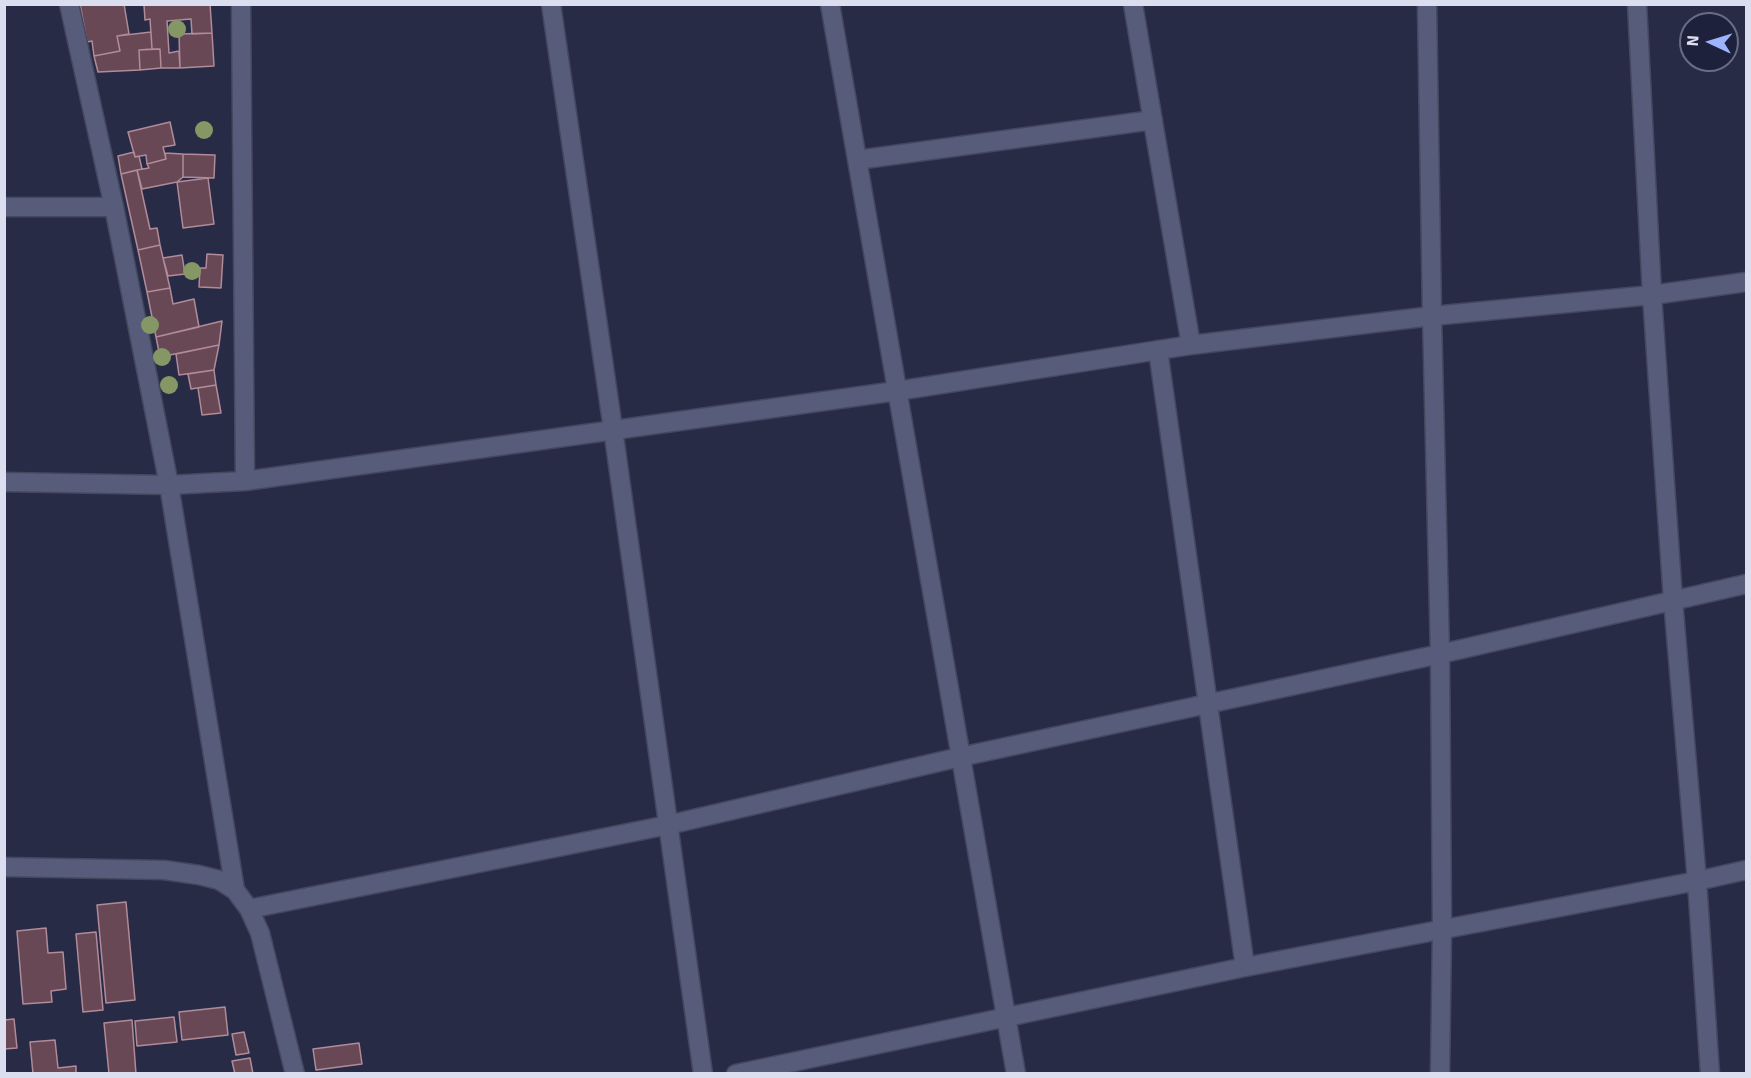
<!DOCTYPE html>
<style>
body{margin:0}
#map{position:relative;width:1751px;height:1078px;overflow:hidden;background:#272b46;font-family:Signika,sans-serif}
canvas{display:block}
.frame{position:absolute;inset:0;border:6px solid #dadeef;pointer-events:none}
.north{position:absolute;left:1679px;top:12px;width:60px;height:60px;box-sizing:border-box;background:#1e213b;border:2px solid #696d83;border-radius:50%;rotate:274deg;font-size:16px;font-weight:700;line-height:24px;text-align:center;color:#dadeef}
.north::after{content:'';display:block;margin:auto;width:21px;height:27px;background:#9cb4fd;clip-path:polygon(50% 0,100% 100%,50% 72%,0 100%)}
</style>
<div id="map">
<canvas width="1751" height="1078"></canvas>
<div class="frame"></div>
<div class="north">N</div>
</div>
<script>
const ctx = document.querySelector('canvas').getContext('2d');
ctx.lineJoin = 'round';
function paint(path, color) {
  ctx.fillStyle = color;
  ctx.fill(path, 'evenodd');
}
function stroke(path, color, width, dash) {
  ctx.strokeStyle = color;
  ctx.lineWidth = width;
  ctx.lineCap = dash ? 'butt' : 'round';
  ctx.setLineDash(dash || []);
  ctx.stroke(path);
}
const building = new Path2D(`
 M80,4H124L129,34L117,36L120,51L94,56L92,41L87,42Z
 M210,4L212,33L192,34L191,19L167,21L169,53L179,51L180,68H161L160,49H152L150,19L145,20L144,5Z
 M151,32L152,49L139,50L140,70L98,72L94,56L120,51L117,36Z
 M212,33L214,66L180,68L179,34Z
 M160,49L161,68L140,70L139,50Z
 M170,122L175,145L163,147L166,159L147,164L146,155L135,157L128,132Z
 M134,152L135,157L139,156L142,169L121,174L118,156Z
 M165,153L183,154V177L177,182L142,189L137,170L149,168L147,164L166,159Z
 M183,154L215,155L214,178L183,177Z
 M137,170L150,229L157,228L160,245L138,250L121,174Z
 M208,178L214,224L183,228L177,182Z
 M160,245L170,288L147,292L138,250Z
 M207,254L223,255L221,288L199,287L200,268H206Z
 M182,255L185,274L168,276L163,258Z
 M170,288L173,304L194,299L199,327L156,337L147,292Z
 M222,321L219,345L160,357L156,337Z
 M219,345L214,370L179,375L176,354Z
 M214,370L216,385L191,389L188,374Z
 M216,385L221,413L202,415L198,388Z
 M126,902L135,1000L106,1003L97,905Z
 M46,928L48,953L63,952L66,989L51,991L52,1002L23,1004L17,931Z
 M96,932L103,1010L83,1012L76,934Z
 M225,1007L228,1035L182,1040L179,1012Z
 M174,1017L177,1042L137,1046L135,1021Z
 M14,1019L17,1048L4,1049V1020Z
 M132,1020L136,1074H109L104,1023Z
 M244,1032L249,1053L236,1055L232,1034Z
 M55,1040L58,1068L76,1066V1074H33L30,1042Z
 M359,1043L362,1064L316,1070L313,1049Z
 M250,1058L253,1074H235L232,1061Z`);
paint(building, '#694856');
stroke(building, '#b18b9a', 1.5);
const minor = new Path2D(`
 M69,4L114,207L169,485L235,890
 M241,4L245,481
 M551,4L613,429L703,1074
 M830,4L1016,1074
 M1133,4L1191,345
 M1427,4L1432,316L1440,654L1442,929L1440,1074
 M1637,4L1652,295L1673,600L1697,881L1710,1074
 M857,160L1153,120
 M4,207H114
 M1158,350L1245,967
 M4,482L169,485L245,481L897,391L1191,345L1432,316L1652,295L1746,282
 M4,867L164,870L199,875L219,880L235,890L249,909L260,933L295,1074
 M249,909L668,825L960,757L1440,654L1746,584
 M736,1074L1245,967L1697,881L1746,870`);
stroke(minor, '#45475e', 21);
stroke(minor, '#575c7a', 18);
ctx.fillStyle = '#859765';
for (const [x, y] of [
 [177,29],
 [204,130],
 [192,271],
 [150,325],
 [162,357],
 [169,385]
]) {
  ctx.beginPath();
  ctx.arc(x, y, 9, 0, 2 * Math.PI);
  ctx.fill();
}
</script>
